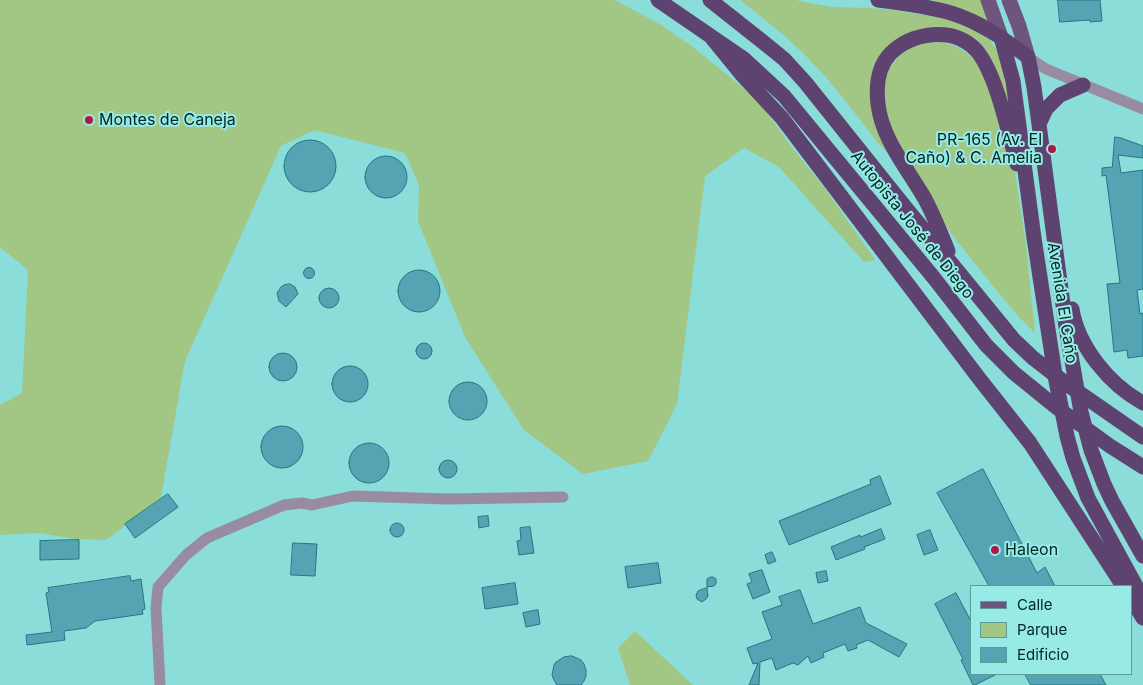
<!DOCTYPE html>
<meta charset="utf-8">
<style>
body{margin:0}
#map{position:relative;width:1143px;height:685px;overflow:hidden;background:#8addd9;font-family:Inter,sans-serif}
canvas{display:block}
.legend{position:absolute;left:970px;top:585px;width:162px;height:90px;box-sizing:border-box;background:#97eae6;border:1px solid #5b9c98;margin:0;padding:6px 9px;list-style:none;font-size:15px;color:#012624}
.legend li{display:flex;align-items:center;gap:10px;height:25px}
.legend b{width:25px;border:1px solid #5b9c98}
</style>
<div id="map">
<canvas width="1143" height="685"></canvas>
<ul class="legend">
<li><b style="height:6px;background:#6e557e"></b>Calle</li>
<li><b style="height:14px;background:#a2c684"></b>Parque</li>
<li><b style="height:14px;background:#54a4b3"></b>Edificio</li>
</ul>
</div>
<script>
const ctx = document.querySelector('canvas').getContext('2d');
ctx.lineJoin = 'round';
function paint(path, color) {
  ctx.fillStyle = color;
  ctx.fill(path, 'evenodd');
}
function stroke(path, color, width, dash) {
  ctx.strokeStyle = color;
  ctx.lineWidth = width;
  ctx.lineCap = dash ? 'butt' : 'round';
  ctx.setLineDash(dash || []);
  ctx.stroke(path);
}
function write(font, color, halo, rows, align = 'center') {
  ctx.font = font + ' Inter,sans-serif';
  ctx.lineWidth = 4;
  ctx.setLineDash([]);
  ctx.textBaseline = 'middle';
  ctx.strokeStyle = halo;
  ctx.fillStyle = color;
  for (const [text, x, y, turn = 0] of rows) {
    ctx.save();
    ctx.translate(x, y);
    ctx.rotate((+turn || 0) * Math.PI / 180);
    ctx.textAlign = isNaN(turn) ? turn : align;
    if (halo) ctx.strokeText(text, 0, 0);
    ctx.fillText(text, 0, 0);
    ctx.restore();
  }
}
paint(new Path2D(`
 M0,0H615L661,25L693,47L759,101L790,145L824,187L875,260L864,262L779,167L744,148L705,176L677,404L648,461L583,474L524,430L465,337L418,221L419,185L405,153L314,130L281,146L185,361L161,497L142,513L106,540L75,539L40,533L0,535V405L22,393L28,270L0,247Z
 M740,0H795L831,7L871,8L899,11L948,19L982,34L990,40L996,49L1000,59L1012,108L1006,109L998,80L945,31L879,64L888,149L886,151L878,143C854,112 830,79 802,52C782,33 761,16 740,0Z
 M931,0H982L989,23L937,2Z
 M940,42L954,45L967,53L982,67L1007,143L1015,172L1026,245L1035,333L1019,317L997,291L953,236L930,203L885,120L884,78L891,66L899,56L910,48L927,43Z
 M635,631L693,685H630L618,648Z`), '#a2c684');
const building = new Path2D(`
 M1058,0H1100L1102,21L1090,22V20L1060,22Z
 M1115,137L1121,138L1143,146V158L1118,155L1121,173L1143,170V289L1137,290L1140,314L1143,313V356L1128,358L1127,350L1114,352L1107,284L1120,283L1106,175L1102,176V168L1112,167Z
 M284 166a26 26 0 1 1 52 0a26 26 0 1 1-52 0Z
 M365 177a21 21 0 1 1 42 0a21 21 0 1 1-42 0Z
 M303.5 273a5.5 5.5 0 1 1 11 0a5.5 5.5 0 1 1-11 0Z
 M398 291a21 21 0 1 1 42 0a21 21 0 1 1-42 0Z
 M290,284L295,287L298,294L286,307L279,301L277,293L281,287L284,285Z
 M319 298a10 10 0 1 1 20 0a10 10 0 1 1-20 0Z
 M416 351a8 8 0 1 1 16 0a8 8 0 1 1-16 0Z
 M269 367a14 14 0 1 1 28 0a14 14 0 1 1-28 0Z
 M332 384a18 18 0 1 1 36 0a18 18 0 1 1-36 0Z
 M449 401a19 19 0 1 1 38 0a19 19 0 1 1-38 0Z
 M261 447a21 21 0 1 1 42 0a21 21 0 1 1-42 0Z
 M349 463a20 20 0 1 1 40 0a20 20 0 1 1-40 0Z
 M439 469a9 9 0 1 1 18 0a9 9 0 1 1-18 0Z
 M983,469L1037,573L1045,567L1055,586H989L937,493Z
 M880,476L891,504L789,545L779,521L871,484L870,480Z
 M168,494L178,507L135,538L125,524Z
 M488,516L489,526L479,528L478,517Z
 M390 530a7 7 0 1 1 14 0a7 7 0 1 1-14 0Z
 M530,527L534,553L519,555L517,541L521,540L520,528Z
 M881,529L885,539L864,547L865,549L836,560L831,547L860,535V537Z
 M930,530L938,550L924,555L917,535Z
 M79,540V559L40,560V541Z
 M293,543L317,544L315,576L291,575Z
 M772,552L776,561L768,564L765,555Z
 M658,563L661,583L628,588L625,567Z
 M762,570L770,592L753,599L747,584L752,582L749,574Z
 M826,571L828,581L818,583L816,573Z
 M130,576L131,581L141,579L145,609L142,610L143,614L95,621L86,628L64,631L65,640L27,645L26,635L52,632L46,593L49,592L48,588Z
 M711,577H713L716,579V584L714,586L707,587V579Z
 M515,583L518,604L485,609L482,588Z
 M707,588L708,596L706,599L702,602L697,599L696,595L698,591Z
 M800,590L813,624L860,607L866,623L907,644L899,657L868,640L856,645L857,648L848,651L845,644L823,653L824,657L811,663L808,656L798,665L793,663L776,670L772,658L760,662L759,685H749L758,663L753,664L747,648L772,639L762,612L782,605L779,597Z
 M956,593L972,623V674H997L975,685H973L961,660L963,659L935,604Z
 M538,610L540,624L526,627L523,613Z
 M572,656L581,660L584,664L586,670V676L584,681L581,685H557L554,680L552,675L554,665L556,662L564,657Z
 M1025,674H1100L1106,685H1031Z`);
paint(building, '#54a4b3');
stroke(building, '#217786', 1);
stroke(new Path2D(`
 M1028,57L1046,69L1143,109
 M160,685L156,608L158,587L186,555L207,538L284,505L302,503L312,505L353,496L448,499L563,497`), '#998ba2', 11);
stroke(new Path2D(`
 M988,0L1001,37
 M1009,0L1019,26L1028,57`), '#6e557e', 15);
stroke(new Path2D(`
 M658,0L744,59L784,96L934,278L986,345L1014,373L1056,407L1110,446L1143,467
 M710,0L763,42L784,59L805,82L905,207L956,269L1014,340L1033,358L1068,385L1143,437
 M878,0C902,3 927,6 951,13C980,22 1004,39 1028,57L1034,87L1066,327L1081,412L1091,450L1104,484L1112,501L1143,556
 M1001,37L1013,81L1034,238L1056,381L1067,436L1073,458L1088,498L1143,599
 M712,38L743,76L782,118L978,377L1030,443L1123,586
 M1039,124L1046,109L1060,95L1083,85
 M948,251C941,234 934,216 925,199C908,169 882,140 878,104C876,87 878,67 890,54C912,32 953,26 976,50C996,72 1009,135 1017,164
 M1072,309C1078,347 1110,385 1143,403
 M1132,600L1143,618`), '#5e4270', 15);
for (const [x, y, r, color] of [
 [89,120,5,"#ac1844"],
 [1052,149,5,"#ac1844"],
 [995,550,5,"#ac1844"]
]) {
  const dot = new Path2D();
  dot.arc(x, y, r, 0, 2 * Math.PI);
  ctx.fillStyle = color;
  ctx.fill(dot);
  stroke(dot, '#97eae6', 2);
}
write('16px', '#012624', '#97eae6', [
 ["Montes de Caneja",99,120],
 ["PR-165 (Av. El",1042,140,"right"],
 ["Caño) & C. Amelia",1042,158,"right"],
 ["Haleon",1005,550]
], 'left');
write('16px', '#012624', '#97eae6', [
 ["Autopista José de Diego",912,225,51],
 ["Avenida El Caño",1062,303,81]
]);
</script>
